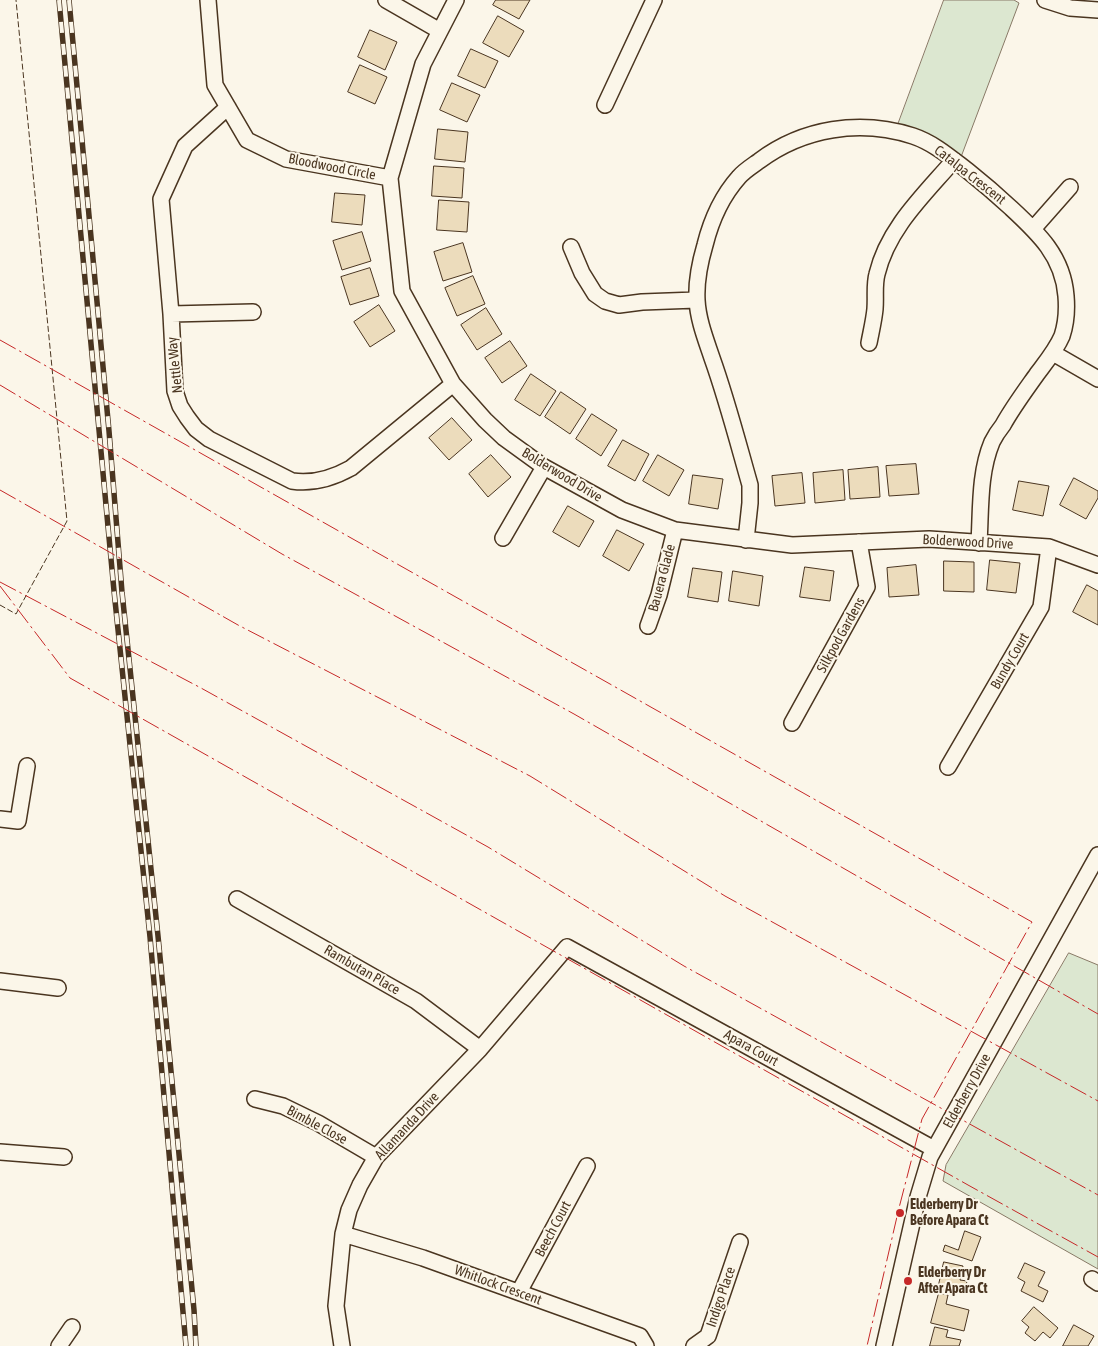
<!DOCTYPE html>
<style>
body{margin:0}
canvas{display:block;background:#fbf6e9}
</style>
<canvas width="1098" height="1346"></canvas>
<script>
const ctx = document.querySelector('canvas').getContext('2d');
ctx.lineJoin = 'round';
function paint(path, color) {
  ctx.fillStyle = color;
  ctx.fill(path, 'evenodd');
}
function stroke(path, color, width, dash) {
  ctx.strokeStyle = color;
  ctx.lineWidth = width;
  ctx.lineCap = dash ? 'butt' : 'round';
  ctx.setLineDash(dash || []);
  ctx.stroke(path);
}
function write(font, color, halo, rows, align = 'center') {
  ctx.font = font + ' "Asap Condensed",sans-serif';
  ctx.lineWidth = 4;
  ctx.setLineDash([]);
  ctx.textBaseline = 'middle';
  ctx.strokeStyle = halo;
  ctx.fillStyle = color;
  for (const [text, x, y, turn = 0] of rows) {
    ctx.save();
    ctx.translate(x, y);
    ctx.rotate((+turn || 0) * Math.PI / 180);
    ctx.textAlign = isNaN(turn) ? turn : align;
    if (halo) ctx.strokeText(text, 0, 0);
    ctx.fillText(text, 0, 0);
    ctx.restore();
  }
}
const green = new Path2D(`
 M944,0H1014L1019,3L958,165L896,130Z
 M1069,953L1098,965V1269L943,1181L946,1165Z`);
paint(green, '#dce7d0');
stroke(green, '#887966', 1);
const building = new Path2D(`
 M496,0H530L519,19L493,5Z
 M498,16L524,31L509,57L483,43Z
 M370,30L397,42L385,70L358,57Z
 M471,49L498,61L485,88L458,76Z
 M360,65L387,77L375,104L348,92Z
 M452,83L480,95L467,122L440,110Z
 M438,129L468,132L465,162L435,159Z
 M434,166L464,168L462,198L432,196Z
 M335,193L365,195L362,225L332,222Z
 M439,200L469,202L467,232L437,230Z
 M362,232L371,261L342,270L333,241Z
 M463,243L472,272L443,281L434,252Z
 M370,268L379,296L350,305L341,277Z
 M473,276L485,304L457,316L445,288Z
 M379,305L395,331L370,347L354,322Z
 M486,308L502,334L477,350L461,325Z
 M510,341L527,366L502,383L485,358Z
 M531,374L556,391L540,416L515,400Z
 M561,392L586,409L570,434L545,417Z
 M592,414L617,430L601,456L576,439Z
 M452,418L472,440L449,460L429,438Z
 M623,440L649,454L635,481L608,466Z
 M491,455L511,477L488,497L469,474Z
 M658,455L684,470L669,496L643,481Z
 M916,464L919,494L889,496L886,466Z
 M878,467L880,497L850,499L848,470Z
 M843,470L845,500L815,503L813,473Z
 M802,473L805,503L775,506L772,476Z
 M693,475L723,479L718,509L689,504Z
 M1074,478L1098,491V498L1086,519L1060,505Z
 M1019,481L1049,486L1043,516L1013,510Z
 M568,506L594,521L579,547L553,532Z
 M617,530L644,544L629,571L603,556Z
 M990,560L1020,563L1016,593L987,590Z
 M944,561L974,562V592L944,591Z
 M916,565L919,595L889,597L887,568Z
 M805,567L834,571L830,601L800,597Z
 M693,568L722,572L718,602L688,597Z
 M733,571L763,576L759,606L729,601Z
 M1087,585L1098,591V625L1073,612Z
 M965,1231L981,1237L972,1261L943,1251L945,1245L958,1250Z
 M944,1262L963,1266L960,1280L967,1281L964,1294L938,1289Z
 M1025,1263L1045,1272L1038,1286L1048,1291L1043,1302L1021,1291L1025,1282L1018,1278Z
 M939,1293L948,1295L946,1304L969,1310L964,1331L931,1323Z
 M1034,1307L1058,1328L1050,1338L1043,1332L1035,1341L1025,1333L1029,1327L1022,1321Z
 M1074,1325L1094,1336L1088,1346H1063Z
 M935,1327L948,1330L946,1337L961,1340L959,1346H930Z`);
paint(building, '#ecdcbc');
stroke(building, '#4a3520', 1);
const minor = new Path2D(`
 M208,0L215,85L247,140L286,159L390,178
 M386,0L440,31
 M456,0L423,64L390,178L402,291L453,384L485,420L504,438L544,467L622,510L675,530L792,545L929,539L1049,547L1098,565
 M1045,0L1070,8L1098,10
 M605,105L654,0
 M228,107L185,146L161,199L171,314L175,391L180,406L187,417L196,429L209,439L292,481C312,484 333,478 351,468L453,384
 M1033,229L1070,187
 M571,247L582,273L595,294L605,301L619,305L642,302L696,300
 M171,314L253,312
 M869,343C871,332 874,320 875,309C876,297 874,285 877,274C888,228 924,195 954,160
 M1053,353L1098,379
 M503,538L544,467
 M746,540L750,503V485C738,443 727,400 712,358C706,340 698,320 697,300C696,281 700,262 705,245C711,221 722,196 739,177C744,171 752,166 759,161C803,128 860,119 913,136C934,143 951,158 968,171C983,183 997,195 1011,208C1038,233 1063,256 1066,296C1067,308 1066,324 1062,336C1056,350 1046,362 1037,374C1025,391 1013,407 1003,425C999,430 995,436 992,442C979,473 981,509 979,543
 M648,626L659,595L675,530
 M792,723L867,587L859,542
 M948,767L1041,607L1049,547
 M0,819L18,821L27,766
 M237,899L416,1001L480,1049
 M0,981L58,988
 M255,1099L283,1106L318,1123L376,1157
 M0,1152L64,1157
 M343,1234L423,1258L640,1336L646,1346
 M1092,1279L1098,1283
 M519,1292L587,1166
 M59,1346L72,1327
 M342,1346L336,1306L343,1234L349,1210L360,1185L376,1157L480,1049L567,947L934,1149
 M694,1346L708,1336L740,1242
 M884,1346L918,1197L930,1157L1098,855`);
stroke(minor, '#4a3520', 18);
stroke(minor, '#fbf6e9', 15);
const rail = new Path2D(`
 M59,0L114,591L150,937L186,1346
 M69,0L109,431L122,592L158,936L194,1310L196,1346`);
stroke(rail, '#4a3520', 5.5);
stroke(rail, '#fbf6e9', 4, [11]);
stroke(new Path2D(`
 M0,605L16,614L67,521L16,0`), '#4a3520', 1, [6, 2.5]);
stroke(new Path2D(`
 M0,340L1032,922L922,1119L899,1208L867,1346
 M0,385L282,554L574,714L1098,1014
 M0,490L238,625L530,776L725,896L1098,1101
 M0,582L201,688L488,847L684,966L1098,1195
 M0,586L70,678L968,1185L1098,1257`), '#c62828', 1, [18, 4, 2.5, 4]);
for (const [x, y, r, color] of [
 [900,1213,5,"#c62828"],
 [908,1281,5,"#c62828"]
]) {
  const dot = new Path2D();
  dot.arc(x, y, r, 0, 2 * Math.PI);
  ctx.fillStyle = color;
  ctx.fill(dot);
  stroke(dot, '#fbf6e9', 2);
}
write('14px', '#4a3520', '#fbf6e9', [
 ["Bloodwood Circle",332,167,11],
 ["Catalpa Crescent",970,175,38],
 ["Nettle Way",175,365,-96],
 ["Bolderwood Drive",562,475,31],
 ["Bolderwood Drive",968,542,3],
 ["Bauera Glade",662,578,-75],
 ["Silkpod Gardens",841,635,-61],
 ["Bundy Court",1010,661,-60],
 ["Rambutan Place",362,970,30],
 ["Apara Court",751,1048,29],
 ["Elderberry Drive",967,1091,-61],
 ["Bimble Close",317,1125,28],
 ["Allamanda Drive",407,1126,-47],
 ["Beech Court",553,1229,-62],
 ["Whitlock Crescent",498,1285,20],
 ["Indigo Place",721,1297,-71]
]);
write('bold 14px', '#4a3520', '#fbf6e9', [
 ["Elderberry Dr",910,1205],
 ["Before Apara Ct",910,1221],
 ["Elderberry Dr",918,1273],
 ["After Apara Ct",918,1289]
], 'left');
</script>
